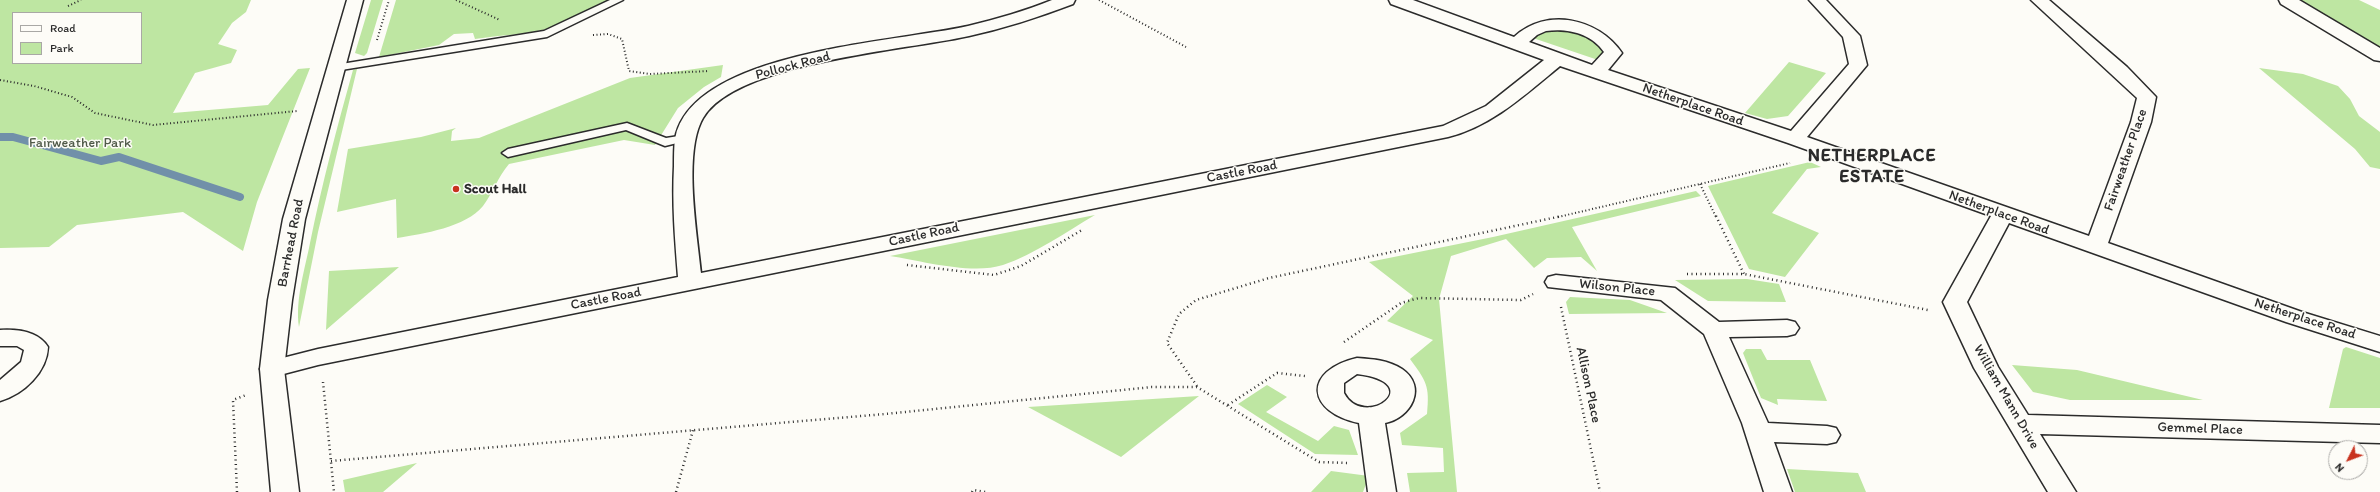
<!DOCTYPE html>
<style>
body{margin:0}
#map{position:relative;width:2380px;height:492px;overflow:hidden;background:#fdfcf7;font-family:Itim,sans-serif}
canvas{display:block}
.legend{position:absolute;left:12px;top:12px;width:130px;height:52px;box-sizing:border-box;background:#fdfcf7;border:1px solid #a9a8a5;margin:0;padding:5px 7px;list-style:none;font-size:12px;color:#2b2b2b}
.legend li{display:flex;align-items:center;gap:8px;height:20px}
.legend b{width:20px;border:1px solid #a9a8a5}
.north{position:absolute;left:2328px;top:440px;width:40px;height:40px;box-sizing:border-box;background:#fdfcf7;border:1px solid #a9a8a5;border-radius:50%;rotate:228deg;font-size:11px;font-weight:700;line-height:16px;text-align:center;color:#2b2b2b}
.north::after{content:'';display:block;margin:auto;width:14px;height:18px;background:#c8321e;clip-path:polygon(50% 0,100% 100%,50% 72%,0 100%)}
</style>
<div id="map">
<canvas width="2380" height="492"></canvas>
<ul class="legend">
<li><b style="height:5px;background:#fdfcf7"></b>Road</li>
<li><b style="height:11px;background:#bee6a2"></b>Park</li>
</ul>
<div class="north">N</div>
</div>
<script>
const ctx = document.querySelector('canvas').getContext('2d');
ctx.lineJoin = 'round';
function paint(path, color) {
  ctx.fillStyle = color;
  ctx.fill(path, 'evenodd');
}
function stroke(path, color, width, dash) {
  ctx.strokeStyle = color;
  ctx.lineWidth = width;
  ctx.lineCap = dash ? 'butt' : 'round';
  ctx.setLineDash(dash || []);
  ctx.stroke(path);
}
function write(font, color, halo, rows, align = 'center') {
  ctx.font = font + ' Itim,sans-serif';
  ctx.lineWidth = 3;
  ctx.setLineDash([]);
  ctx.textBaseline = 'middle';
  ctx.strokeStyle = halo;
  ctx.fillStyle = color;
  for (const [text, x, y, turn = 0] of rows) {
    ctx.save();
    ctx.translate(x, y);
    ctx.rotate((+turn || 0) * Math.PI / 180);
    ctx.textAlign = isNaN(turn) ? turn : align;
    if (halo) ctx.strokeText(text, 0, 0);
    ctx.fillText(text, 0, 0);
    ctx.restore();
  }
}
paint(new Path2D(`
 M0,0H251L246,12L232,23L218,44L237,50L231,63L195,73L173,113L268,105L298,69L310,68L257,202L243,251L183,212L77,225L49,247L0,248ZM13,13H141V63H13Z
 M371,0H383L367,53L364,56L355,53Z
 M396,0H609C590,9 570,22 551,28C525,35 500,35 475,39L473,33L454,34L439,45L379,57Z
 M2296,0H2359L2380,10V49Z
 M1565,29L1593,38L1608,53L1601,61L1530,37L1543,31Z
 M1789,62L1826,73L1788,116L1767,119L1745,113Z
 M723,65L721,77L704,87L678,108L655,145L624,140L509,164C498,177 492,194 483,206C466,227 423,234 397,238L396,199L337,212L348,149L421,137L456,128L452,131L451,141L479,138L630,78Z
 M2259,68L2303,74L2338,86L2350,99L2359,116L2380,132V169L2370,167L2355,149Z
 M357,69L318,232L299,327C295,300 305,269 310,243C322,184 337,127 353,70Z
 M1810,162L1821,167L1807,169L1772,213L1819,233L1785,277L1749,269L1708,186Z
 M1696,191L1701,196L1572,227L1597,271L1581,257L1547,258L1534,268L1506,239L1451,256L1439,299L1457,492H1410L1407,473L1444,472L1443,448L1402,445L1400,433L1427,414C1430,385 1426,381 1410,359L1433,340L1387,321L1413,296L1369,262L1493,237Z
 M1095,215C1066,232 1035,254 1003,265C972,275 922,261 890,256Z
 M399,267L326,330L329,271Z
 M1747,279L1779,284L1786,302L1708,301L1675,280Z
 M1570,297L1630,300L1667,313L1569,314L1566,302Z
 M2346,347L2380,358V408H2329L2343,349Z
 M1746,349H1761L1767,360H1810L1827,401L1777,399L1778,405L1761,398L1743,353Z
 M2012,365L2077,370L2203,400H2070L2033,392Z
 M1267,385L1287,397L1266,412L1318,441L1334,426L1349,430L1358,455L1315,454L1238,404Z
 M1199,396L1121,457L1028,407Z
 M417,463L383,492H345L343,480Z
 M1787,469L1858,473L1866,492H1795Z
 M1331,471L1369,476L1363,492H1311Z`), '#bee6a2');
stroke(new Path2D(`
 M0,137H13L101,161L119,157L240,197`), '#7190a9', 8);
const lane = new Path2D(`
 M610,0H623L547,37L335,71L330,68L335,65L544,31Z
 M627,123L666,138L685,135L691,138L689,140L665,146L626,130L508,157L502,153L508,149Z`);
const street = new Path2D(`
 M1052,0H1075L1073,4C1039,17 1005,28 969,36C908,50 736,62 703,118C683,152 697,233 701,273L1443,126L1486,106L1544,60L1391,4L1389,0H1413L1514,37C1546,7 1598,18 1622,53L1608,70L1791,131L1849,64L1843,37L1809,0H1826L1860,36L1867,65L1807,137L2089,236L2131,122L2137,98L2031,0H2049L2127,67L2156,97L2151,122L2108,243L2302,312L2380,336V352L2286,322L2009,223L1967,302L1998,367L2028,415L2380,425V443L2040,434L2076,492H2048L1974,368L1943,302L1991,216L1788,143L1560,66C1526,94 1492,126 1448,137L318,365L272,377L263,375L260,369L263,363L318,349L678,277C675,240 672,203 674,166C674,157 674,147 675,139C691,51 898,42 968,26C997,19 1025,11 1052,0ZM1546,31C1567,28 1591,33 1604,52L1592,65L1529,42L1537,35Z
 M2279,0H2299L2380,48V61L2374,60L2281,4Z
 M1556,275L1675,288L1719,322L1787,320L1795,322L1799,328L1795,334L1787,336L1729,337L1768,423L1827,426L1836,428L1840,435L1836,442L1827,444L1774,442L1792,492H1764L1742,423L1704,334L1661,300L1548,287L1545,282L1548,277Z
 M0,330C17,329 38,331 48,347C47,372 24,394 0,401V380L21,362L24,350L17,346H0Z
 M1357,358C1372,359 1388,360 1402,369C1428,387 1411,418 1385,423L1396,492H1368L1359,423C1307,412 1302,371 1357,358ZM1357,374C1430,383 1364,431 1344,393V383Z`);
const secondary = new Path2D(`
 M347,0H363L305,219L292,300L284,369L299,492H271L260,369L268,300L283,219Z`);
stroke(lane, '#2b2b2b', 3);
stroke(street, '#2b2b2b', 3);
stroke(secondary, '#2b2b2b', 3);
stroke(new Path2D(`
 M456,0L500,20
 M1099,0L1186,47
 M68,6L81,0
 M593,35L608,34L622,39L629,71L650,74L709,71
 M377,40L389,0
 M0,80L34,86L72,97L95,113L153,125L297,111
 M1700,184L1716,217
 M1558,217L1790,163`), '#2b2b2b', 2, [1, 2.5]);
stroke(new Path2D(`
 M1716,216L1744,274
 M907,265L994,275L1021,266L1082,230
 M1687,274H1744L1928,310
 M1561,307L1600,492
 M1344,342L1401,303L1419,298L1521,300L1533,294
 M323,382L334,492
 M1197,386L1167,343L1179,314L1196,300L1269,278L1562,216
 M1228,405L1277,373L1305,376
 M331,461L885,414L1152,387H1197L1319,462L1348,463
 M237,492L233,400L246,395
 M676,492L693,430
 M972,492L973,490L986,492`), '#2b2b2b', 2.5, [1, 3.5]);
paint(lane, '#fdfcf7');
paint(street, '#fdfcf7');
paint(secondary, '#fdfcf7');
for (const [x, y, r, color] of [
 [456,189,4,"#c8321e"]
]) {
  const dot = new Path2D();
  dot.arc(x, y, r, 0, 2 * Math.PI);
  ctx.fillStyle = color;
  ctx.fill(dot);
  stroke(dot, '#fdfcf7', 1.5);
}
write('14px', '#2b2b2b', '#fdfcf7', [
 ["Pollock Road",793,66,-15],
 ["Netherplace Road",1693,105,19],
 ["Fairweather Place",2126,160,-71],
 ["Castle Road",1242,172,-11],
 ["Netherplace Road",1999,213,20],
 ["Castle Road",924,235,-12],
 ["Barrhead Road",291,243,-79],
 ["Wilson Place",1617,288,6],
 ["Castle Road",606,299,-11],
 ["Netherplace Road",2305,319,18],
 ["Allison Place",1588,385,78],
 ["William Mann Drive",2006,397,60],
 ["Gemmel Place",2200,429,2]
]);
write('14px', '#505a49', '#fdfcf7', [
 ["Fairweather Park",80,143]
]);
write('bold 14px', '#2b2b2b', '#fdfcf7', [
 ["Scout Hall",464,189]
], 'left');
ctx.letterSpacing = '1px';
write('bold 18px', '#2b2b2b', '#fdfcf7', [
 ["NETHERPLACE",1872,156],
 ["ESTATE",1872,177]
]);
ctx.letterSpacing = '0px';
</script>
